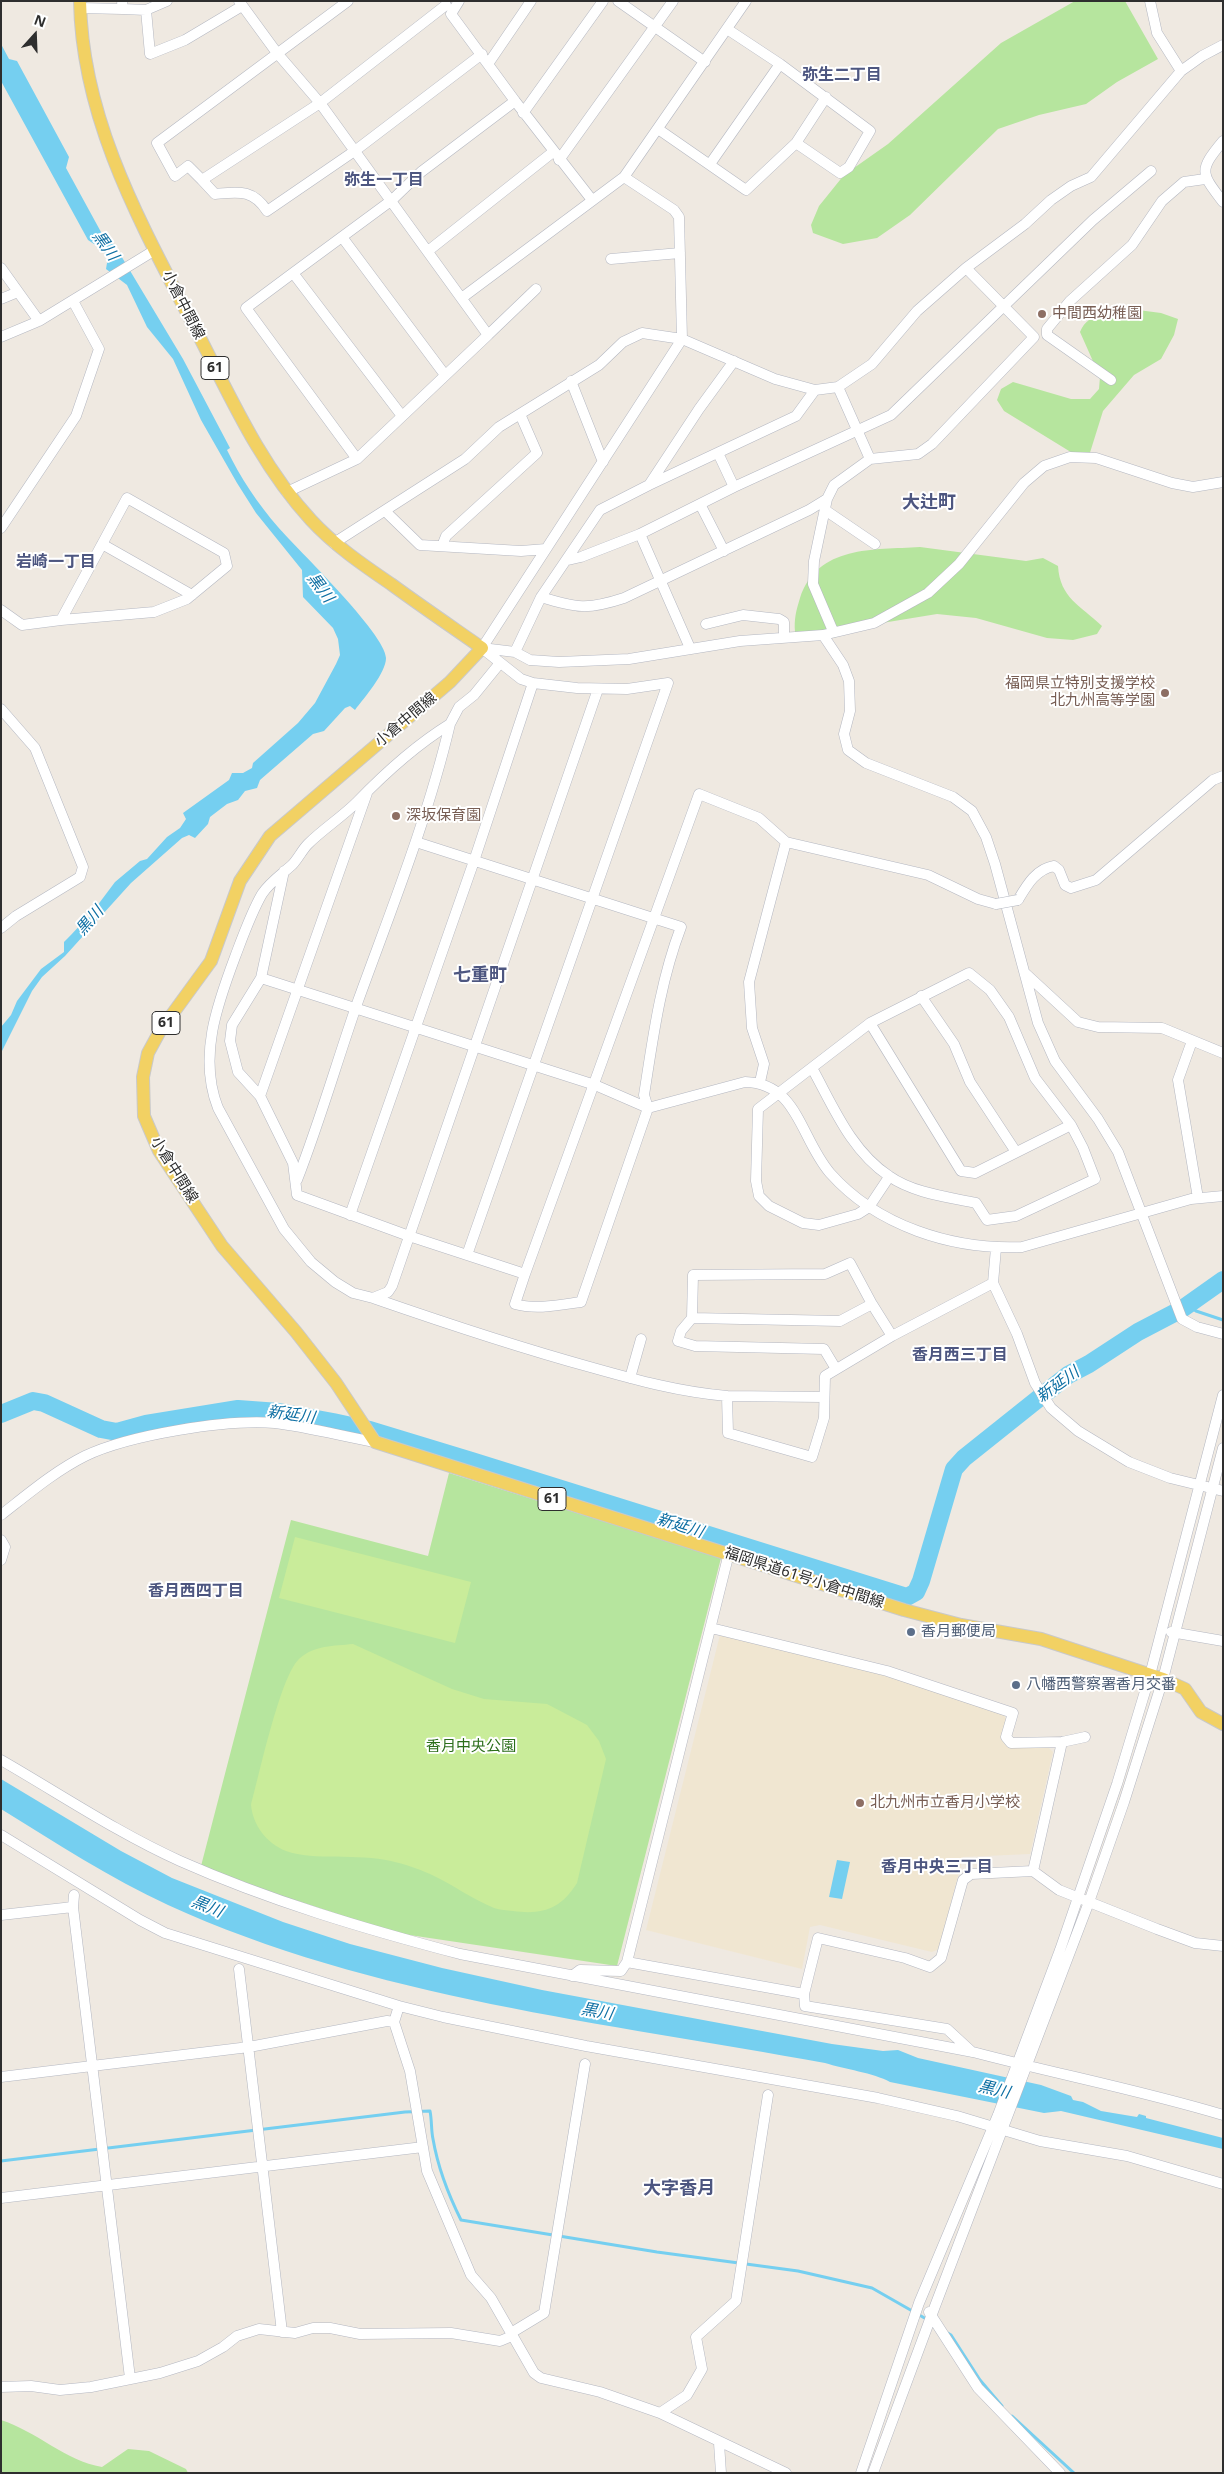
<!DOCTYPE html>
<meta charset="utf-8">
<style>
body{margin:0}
#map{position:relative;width:1224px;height:2474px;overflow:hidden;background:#efe9e1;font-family:"Noto Sans",sans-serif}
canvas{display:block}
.frame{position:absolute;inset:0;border:2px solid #2e2e2e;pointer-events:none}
.north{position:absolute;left:10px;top:10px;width:50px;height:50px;-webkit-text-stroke:4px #fff;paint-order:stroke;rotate:20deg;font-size:14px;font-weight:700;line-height:20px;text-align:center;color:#2e2e2e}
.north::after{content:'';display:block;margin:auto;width:18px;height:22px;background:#2e2e2e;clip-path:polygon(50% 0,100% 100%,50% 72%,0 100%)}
</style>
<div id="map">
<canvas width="1224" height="2474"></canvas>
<div class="frame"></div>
<div class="north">N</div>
</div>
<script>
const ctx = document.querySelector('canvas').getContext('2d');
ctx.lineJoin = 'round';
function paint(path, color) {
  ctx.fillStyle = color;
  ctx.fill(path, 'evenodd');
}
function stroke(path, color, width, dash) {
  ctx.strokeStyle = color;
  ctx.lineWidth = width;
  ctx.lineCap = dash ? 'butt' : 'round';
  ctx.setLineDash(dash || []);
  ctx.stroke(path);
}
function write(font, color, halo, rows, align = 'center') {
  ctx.font = font + ' "Noto Sans","Noto Sans JP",sans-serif';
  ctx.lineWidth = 4;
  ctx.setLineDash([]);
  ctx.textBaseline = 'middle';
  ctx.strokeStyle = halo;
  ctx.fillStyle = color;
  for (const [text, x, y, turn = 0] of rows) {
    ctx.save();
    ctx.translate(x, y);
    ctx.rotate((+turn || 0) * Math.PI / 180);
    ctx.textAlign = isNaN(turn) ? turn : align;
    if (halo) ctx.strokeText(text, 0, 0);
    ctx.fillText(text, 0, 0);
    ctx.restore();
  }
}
paint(new Path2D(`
 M720,1635L891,1676L1004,1715L1006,1719L1001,1739L1008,1747H1048L1053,1752L1030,1854L963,1857L939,1949L932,1952L820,1925L810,1927L802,1969L646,1930Z`), '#f0e6d1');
paint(new Path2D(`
 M1075,1H1125L1158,59L1117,82L1086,104L1039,115L998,129L910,215L877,238L843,244L813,233L811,225L819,206L844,175L888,144L1001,43Z
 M1138,310L1161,313L1178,319L1174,335L1161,359L1134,375L1103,411L1088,459L1074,454L1004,411L997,400L1001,389L1013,382L1071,399H1090L1099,389L1100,377L1080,332C1088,310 1118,312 1138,310Z
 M920,547L1026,561L1043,558L1058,566C1060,598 1080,605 1102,626L1097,634L1073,640L1047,638L976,618L937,614L882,623L826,640L795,632C794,619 796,611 800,598C818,545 873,550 920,547Z
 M449,1473L721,1558L617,1966L396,1933L270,1892L201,1866L291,1520L428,1556Z
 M1,2420C36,2431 66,2461 102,2467L128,2449L149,2451L186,2469L188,2473H1Z`), '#b6e59e');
paint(new Path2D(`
 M295,1537L471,1582L455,1643L279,1598Z
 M353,1644L452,1689L484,1699L547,1704L587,1725L599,1741L606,1759L577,1883C561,1909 542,1915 513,1911C507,1910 500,1910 494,1908C472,1899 452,1884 430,1874C419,1869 404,1864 391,1861C358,1853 314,1861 286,1851C266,1843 253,1825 251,1805C259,1776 280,1677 299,1659C314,1645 334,1646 353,1644Z`), '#c9ec9a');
paint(new Path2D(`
 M1,44L9,59L17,61L69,157L66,168L107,243L114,244L183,359L230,448L227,450C240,477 258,504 278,527C297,549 386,634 386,658C386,673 364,698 355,710L350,706L345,708L324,731L313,734L260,780L257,788L245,791L238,800L227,804L210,817L208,824L195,838L189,835L182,838L131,883L65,956L42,977L32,991L1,1053V1027L11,1015L17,1001L41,969L64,952V942C74,933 85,917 96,913L97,906L115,882L140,861L147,859L167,837L180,828L186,819L183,813L229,780L232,773H243L252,768L253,763L298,723L315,703L336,664L340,655L338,639L333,628L303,597L302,570L256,513L237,483L201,420L173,359L147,327L127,285L106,269L108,257L100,248L88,240L1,81Z
 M1,1779L121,1851L172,1878L283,1922L350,1944L442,1968L542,1990L832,2044L883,2051L898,2050L918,2058L1041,2085L1071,2096L1073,2100L1083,2102L1101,2111L1137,2117L1139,2114L1146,2116V2118L1223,2138V2149L1061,2111L1044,2113L890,2082C874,2073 844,2069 825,2063C607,2023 371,1998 168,1905C110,1878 56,1843 1,1809Z
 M837,1860L850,1862L842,1899L829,1897Z`), '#75cff0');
stroke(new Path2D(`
 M1188,1305L1196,1311L1223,1320
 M1,2161L405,2112L430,2111C432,2121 431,2130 433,2139C438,2168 448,2194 461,2220L657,2252L798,2271L872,2288L928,2320
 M946,2332L951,2335L980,2380L1002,2406
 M1012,2416L1074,2473`), '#75cff0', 3);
stroke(new Path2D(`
 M1,1414L33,1401L44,1403L101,1429L117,1432L146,1424L238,1409L279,1412L333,1422L370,1430L472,1461L907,1597L916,1592L921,1581L954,1469L964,1458L1068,1375L1089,1364L1138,1332L1182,1309L1223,1280`), '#75cff0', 18);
const minor = new Path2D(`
 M122,1L123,9L146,10L167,1
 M239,1L277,53L320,103L488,335L357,459L287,492
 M459,1L451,14L515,101L592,200
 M618,1L705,62
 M1150,1L1157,33L1181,71
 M446,5L320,103L202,180L215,194C239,192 253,189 267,211L356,150L482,54
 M80,8L123,9
 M146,10L150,54L185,40L242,6
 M488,64L531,1
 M523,113L603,1
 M658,129L746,190L796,143L840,173L849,167L870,131L780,64L727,29
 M1223,141C1198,171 1201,173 1223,202
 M796,143L826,97
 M559,160L673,1
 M710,164L780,64
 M202,180L188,166L175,176L157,143L348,1
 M342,237L445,375
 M428,251L553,152
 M611,259L680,253
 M1,268L39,321
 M293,273L246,308L357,459
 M463,297L624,177L746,1
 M1,299L18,292
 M488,335L536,289
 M1,337L39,321L155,250
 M734,361L699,409L649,485L796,416L815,390
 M1111,380L1047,335V329L1070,301L1132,245L1162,201L1184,182L1205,179
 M571,381L603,462
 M838,387L870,459
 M402,416L293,273L392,200L421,172L515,101
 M718,453L734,487
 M127,498L224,553L227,566L187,599L154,612L61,620Z
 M827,499L814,561L813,584L833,631
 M700,504L724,551
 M825,510L875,544
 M385,511L420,545L521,551L546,549
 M1,528L76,416L99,349L73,301
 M640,534L690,648
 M334,543L465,459L499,427L599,365L623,342L642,333L682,339L775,379L815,390L838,387L872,364L917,311L966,268L1025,224L1051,200L1071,186L1091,177L1181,71L1202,56L1223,45
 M102,544L192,595
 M442,546L446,536L537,453L520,414
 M568,560L581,557L640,534L734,487L891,415L1093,220L1151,171
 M541,597C576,608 588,610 624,598L809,510L827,499L834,485L870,459L918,454L932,444L1034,337L966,268
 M1,610L22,625L61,620
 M706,624L743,615L779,619L784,622V636
 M823,635L843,665L849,681L850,711L844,734L848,750L866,763L953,797L972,811L986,837L995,864L1038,1023L1055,1061L1098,1119L1118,1152L1182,1319L1197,1327L1223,1334
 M482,648L515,652L530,660L559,662L629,659L740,641L823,635L874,623L928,593L959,564L1024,483L1044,466L1070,457L1096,458L1172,483L1193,487L1223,482
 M482,648L682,339L679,217L674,210L624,177
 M515,652L541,597L600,510L649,485
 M1,709L35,748L83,867L80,877L16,916L1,928
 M450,724C416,745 385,773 357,802C342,817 323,829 308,844C302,850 298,859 292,865C281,875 270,882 262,894C251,913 243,936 235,957C217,1005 198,1057 218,1108L284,1229L311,1262L335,1282L353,1293L373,1298L388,1292L392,1286L598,689
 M416,842L681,927C660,982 653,1038 644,1095L648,1108L581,1302C559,1305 536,1310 515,1304L525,1274L699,794L759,818L786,842L928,875L978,899L996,904
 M284,871L261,978L232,1025L230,1041L238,1072L260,1096L293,1163L297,1195L409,1236L525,1274
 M1018,900C1027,885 1036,869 1054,866L1059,870L1065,885L1071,888L1096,880L1213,780L1223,776
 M1026,974L1078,1022L1098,1027L1162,1028L1223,1053
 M261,978L595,1085L648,1108L745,1082C798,1083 800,1138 830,1173C877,1226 952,1250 1022,1247L1191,1199L1223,1196
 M921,996L954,1044L970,1082L1016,1152
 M870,1023L961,1171L975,1173L1071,1125
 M1192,1041L1178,1080L1198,1198
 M812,1068C833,1106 851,1151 889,1176C913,1193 948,1197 976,1203L987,1220L1016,1216L1095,1179L1083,1148L1071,1125L1035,1078L1009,1017L990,990L969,973L870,1023L758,1109L756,1181L759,1196L769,1206L803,1223L819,1225L858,1214L869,1207L889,1177
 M760,1082L764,1064L752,1028L749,982L786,842
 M260,1096L367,793
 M297,1180C320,1121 337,1061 358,1001C391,910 428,818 450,724L459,707L474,695L500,663
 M350,1215L474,861L533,683
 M996,1248L993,1283L1017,1334L1035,1383L1051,1408L1078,1431L1129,1462L1170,1478L1223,1491
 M467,1255L668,683L627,689L577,688L533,683L521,679L483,649
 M373,1298C445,1323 517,1347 590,1367C636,1380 680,1392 727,1396L728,1433L812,1457L824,1418L825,1376L892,1336L993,1283
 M692,1318L693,1275L825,1274L850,1263L872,1304
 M836,1369L824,1349L695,1346L678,1341L681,1331L692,1318L840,1321L872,1304L892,1336
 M630,1378L641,1339
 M727,1396L823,1397
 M1,1515C28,1494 55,1471 85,1456C129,1435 226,1419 275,1423C308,1427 342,1436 375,1442
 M1,1540L5,1547L1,1560
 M711,1628L887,1671L1013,1713L1006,1737L1011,1743L1062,1742L1085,1737
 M1171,1632L1223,1641
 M1,1760C60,1794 118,1833 180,1861C270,1901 365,1929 460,1954L973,2052C1056,2074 1140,2090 1223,2115
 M1,1835L140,1920L165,1933L399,2006L443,2017L586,2046L878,2098L957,2116L1040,2141L1127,2156L1223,2184
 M1033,1871L1062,1742
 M74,1895L73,1907L130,2378
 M1,1915L73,1907
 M627,1962L804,1994
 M239,1969L282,2332
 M572,1976L580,1970L621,1971L627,1962L729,1553
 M399,2006L394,2022L410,2071L427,2171L471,2275L491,2298L534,2373L541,2378L600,2392L660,2413L786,2473
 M972,2052L947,2029L805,2006L804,1994L818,1938L905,1958L930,1967L941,1958L963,1880L971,1874L1033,1871L1059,1890L1157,1929L1195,1943L1223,1946
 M1,2077L249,2047L387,2021L394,2022
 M1,2198L423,2147
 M929,2312L978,2388L1060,2473
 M511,2333L544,2313L585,2064
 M1,2387L31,2386L60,2390L91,2387L160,2373L198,2361L223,2347L237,2336L259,2329L295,2333L313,2328H330L360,2334L451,2333L500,2341L512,2336
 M660,2413L687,2395L702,2369L696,2337L736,2301L768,2095
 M719,2443L721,2473
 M861,2473L919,2303L998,2115L1060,1950L1117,1784L1150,1675L1223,1395
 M873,2473L932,2314L1089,1902L1124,1802L1163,1679L1223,1448`);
const major = new Path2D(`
 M80,1C82,123 144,229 198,334C231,398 261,466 311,520C334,545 363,565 391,584C421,606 452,627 482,648L450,682L270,836L240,881L211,961L160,1031L148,1053L143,1077L144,1116L159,1151L222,1246L296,1332L336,1383L375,1442L904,1610L961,1625L1041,1639L1163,1679L1185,1689L1201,1712L1223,1724`);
stroke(minor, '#b4b7c1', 11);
stroke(major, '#c9c9c9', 14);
stroke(minor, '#fff', 10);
stroke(major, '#f2d163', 12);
const minorBridge = new Path2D(`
 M996,904L1018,900`);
stroke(minorBridge, '#b4b7c1', 11, []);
stroke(minorBridge, '#fff', 10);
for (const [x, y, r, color] of [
 [1042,314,5,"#8d6e63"],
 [1165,693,5,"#8d6e63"],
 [396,816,5,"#8d6e63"],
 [911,1632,5,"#5c6f8a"],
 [1016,1685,5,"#5c6f8a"],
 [860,1803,5,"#8d6e63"]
]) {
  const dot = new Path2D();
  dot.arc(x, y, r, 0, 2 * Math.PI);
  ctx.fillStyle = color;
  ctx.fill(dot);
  stroke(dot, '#fff', 2);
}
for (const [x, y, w] of [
 [215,368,28],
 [166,1023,28],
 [552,1499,28]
]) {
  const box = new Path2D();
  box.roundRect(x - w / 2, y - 11.5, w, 23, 4);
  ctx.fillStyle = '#fff';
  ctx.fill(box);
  stroke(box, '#2e2e2e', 1);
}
write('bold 14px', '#2e2e2e', null, [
 ["61",215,368],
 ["61",166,1023],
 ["61",552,1499]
]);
write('15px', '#2e2e2e', '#fff', [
 ["小倉中間線",183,305,63],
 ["小倉中間線",406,720,-40],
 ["小倉中間線",174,1170,58],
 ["福岡県道61号小倉中間線",804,1578,18]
]);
write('15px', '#785e54', '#fff', [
 ["中間西幼稚園",1052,314],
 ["福岡県立特別支援学校",1155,684,"right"],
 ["北九州高等学園",1155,701,"right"],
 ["深坂保育園",406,816],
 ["北九州市立香月小学校",870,1803]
], 'left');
write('15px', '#4e5e75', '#fff', [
 ["香月郵便局",921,1632],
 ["八幡西警察署香月交番",1026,1685]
], 'left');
write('15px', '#2c6e1b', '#fff', [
 ["香月中央公園",471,1747]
]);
write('bold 16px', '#4d5680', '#fff', [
 ["弥生二丁目",842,75],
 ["弥生一丁目",384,180],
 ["岩崎一丁目",56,562],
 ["香月西三丁目",960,1355],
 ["香月西四丁目",196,1591],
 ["香月中央三丁目",937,1867]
]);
write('italic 16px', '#0d6fa3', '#fff', [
 ["黒川",105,246,54],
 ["黒川",320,588,53],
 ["黒川",90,921,-49],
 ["新延川",1058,1385,-36],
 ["新延川",291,1415,8],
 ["新延川",680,1526,17],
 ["黒川",207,1907,22],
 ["黒川",597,2012,10],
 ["黒川",994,2090,13]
]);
write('bold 18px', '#4d5680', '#fff', [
 ["大辻町",929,503],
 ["七重町",480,976],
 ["大字香月",679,2189]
]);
</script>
